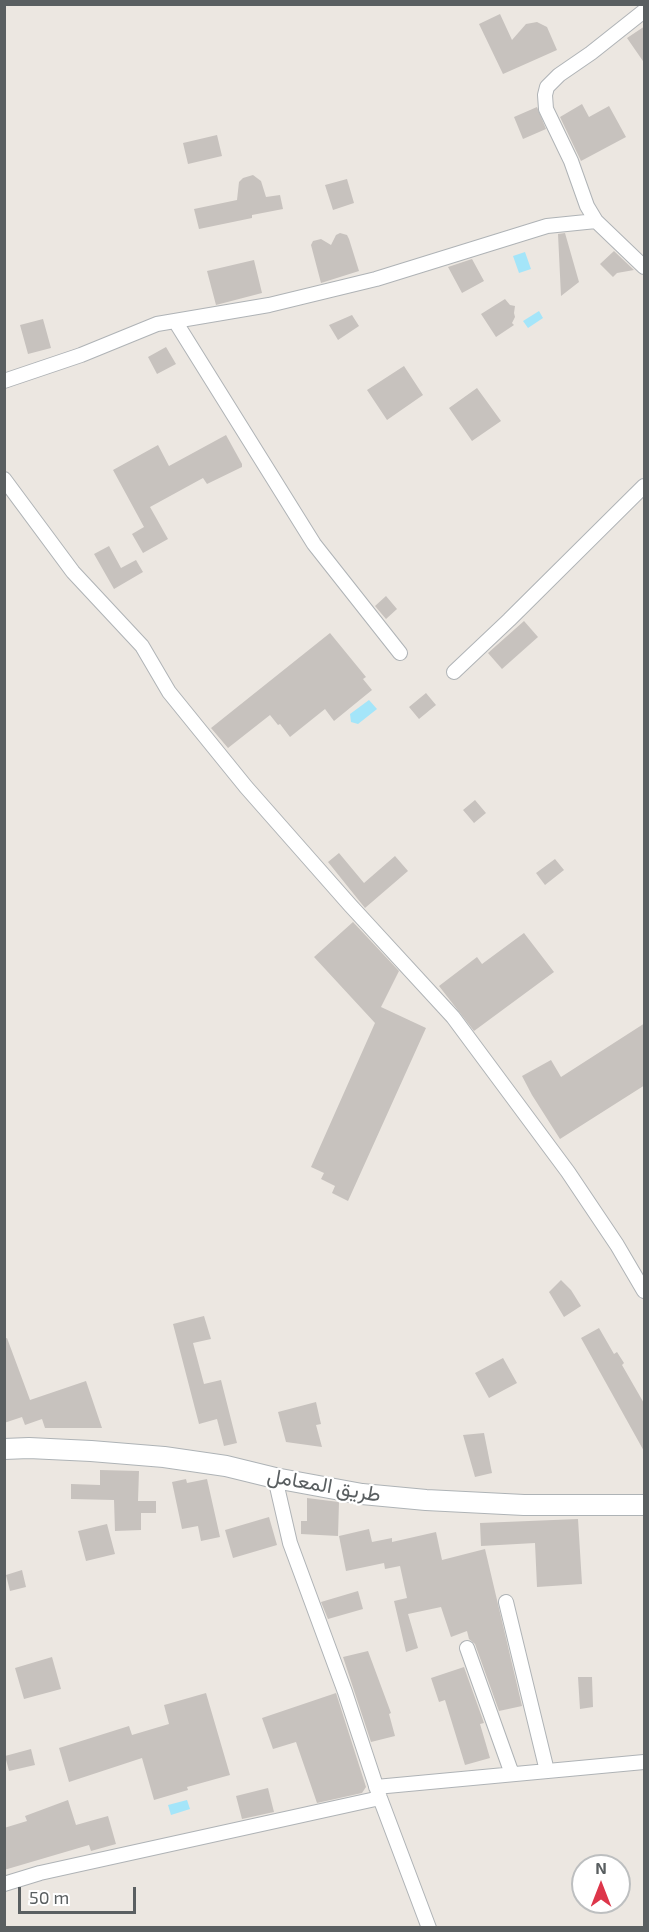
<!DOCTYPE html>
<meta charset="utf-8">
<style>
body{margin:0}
#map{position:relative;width:649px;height:1932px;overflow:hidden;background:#ece7e1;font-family:"Exo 2",sans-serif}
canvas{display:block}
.frame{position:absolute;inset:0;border:6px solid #5a5f61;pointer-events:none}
.north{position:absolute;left:571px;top:1854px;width:60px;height:60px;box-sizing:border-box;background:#fff;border:2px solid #bdbfc0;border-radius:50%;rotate:0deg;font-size:16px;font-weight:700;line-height:24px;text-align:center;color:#5a5f61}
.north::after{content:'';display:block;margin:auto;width:21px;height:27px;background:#dd364a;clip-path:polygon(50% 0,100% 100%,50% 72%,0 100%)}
.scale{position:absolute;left:18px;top:1887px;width:118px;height:27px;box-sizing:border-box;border:3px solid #5a5f61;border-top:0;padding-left:8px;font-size:18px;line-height:21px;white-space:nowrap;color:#5a5f61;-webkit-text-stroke:4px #fff;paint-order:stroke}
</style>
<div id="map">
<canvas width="649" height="1932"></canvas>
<div class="frame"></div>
<div class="north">N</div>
<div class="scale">50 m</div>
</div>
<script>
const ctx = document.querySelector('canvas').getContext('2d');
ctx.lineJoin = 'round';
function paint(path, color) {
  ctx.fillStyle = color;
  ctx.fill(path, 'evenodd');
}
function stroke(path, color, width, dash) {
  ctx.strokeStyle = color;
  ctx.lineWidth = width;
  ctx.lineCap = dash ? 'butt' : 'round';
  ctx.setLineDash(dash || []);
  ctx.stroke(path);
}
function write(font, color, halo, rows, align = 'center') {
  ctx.font = font + ' "Exo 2",Vazirmatn,sans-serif';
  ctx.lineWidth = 4.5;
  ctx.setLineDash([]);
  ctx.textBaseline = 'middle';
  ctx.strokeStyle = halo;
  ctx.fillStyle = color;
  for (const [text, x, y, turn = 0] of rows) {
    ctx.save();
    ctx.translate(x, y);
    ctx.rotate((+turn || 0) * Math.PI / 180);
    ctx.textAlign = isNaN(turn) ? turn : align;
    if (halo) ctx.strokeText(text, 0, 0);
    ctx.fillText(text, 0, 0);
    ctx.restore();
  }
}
paint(new Path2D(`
 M525,252L531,269L519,273L513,256Z
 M539,311L543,318L528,328L523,321Z
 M369,700L377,709L358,724L351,722L350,714Z
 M187,1800L190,1809L171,1815L168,1805Z`), '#a4e5f9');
paint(new Path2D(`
 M500,14L512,40L526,24L537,22L547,27L557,50L503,74L479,24Z
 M645,26V64L627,38Z
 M582,104L589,117L609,106L626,137L581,161L560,117Z
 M537,107L546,129L523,139L514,117Z
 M217,135L222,156L188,164L183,143Z
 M253,175L261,181L266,197L280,195L283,209L252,215V218L199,229L194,209L237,200L239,182L243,178Z
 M347,179L354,203L333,210L325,185Z
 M340,233L347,235L349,239L359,271L321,283L311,245L313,241L321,239L331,245L336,235Z
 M565,233L579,282L561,296L558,234Z
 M614,251L634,270L617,273L613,277L600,264Z
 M472,259L484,281L462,293L448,267Z
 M254,260L262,293L216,305L207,271Z
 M505,299L510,305L515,306L514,313L515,317L512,323L514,325L496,337L481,314Z
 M352,315L359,326L338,340L329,325Z
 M43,319L51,348L28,354L20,325Z
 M166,347L176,364L157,374L148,357Z
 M404,366L423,395L387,420L367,390Z
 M477,388L501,421L472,441L449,408Z
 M226,435L242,464V467L207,484L203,478L150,507L168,539L143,553L132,534L144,527L113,470L158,445L169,466Z
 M109,546L121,568L136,560L143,572L114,589L94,554Z
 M386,596L397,609L386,619L375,606Z
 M524,621L538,637L502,669L488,653Z
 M330,633L366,677L363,679L372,690L334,721L325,709L290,737L280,724L278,725L270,715L228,748L211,728Z
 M426,693L436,705L419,719L409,707Z
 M475,800L486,813L474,823L463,810Z
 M339,853L364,883L395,856L408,871L365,908L328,862Z
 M555,859L564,870L545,885L536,873Z
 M353,922L399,971L381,1007L426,1028L348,1201L332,1193L335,1186L321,1179L324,1173L311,1167L375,1023L314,957Z
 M524,933L554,972L474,1031L439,986L477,957L482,964Z
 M645,1023V1085L560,1139L532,1095L522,1076L551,1060L561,1077Z
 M561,1280L571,1290L581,1306L564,1317L549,1292Z
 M204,1316L211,1339L193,1343L204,1384L221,1380L237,1443L224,1446L217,1419L199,1424L173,1324Z
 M599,1328L614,1354L617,1352L624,1363L622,1365L645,1405V1453L581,1338Z
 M7,1338L30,1400L86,1381L102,1428H45L42,1419L25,1425L22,1417L4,1423V1339Z
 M503,1358L517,1383L489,1398L475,1373Z
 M316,1402L321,1424L316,1425L322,1447L286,1442L278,1412Z
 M484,1433L492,1473L475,1477L463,1435Z
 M100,1470L139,1471L138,1501H156V1513H141V1530L115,1531L114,1500L71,1499V1484L100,1485Z
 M186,1479L187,1483L207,1479L220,1537L201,1541L198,1526L182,1529L172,1482Z
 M307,1498L339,1502L338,1536L301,1534V1521H307Z
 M269,1517L277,1545L233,1558L225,1530Z
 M578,1519L582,1584L537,1587L535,1543L481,1546L480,1523Z
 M107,1524L115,1554L86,1561L78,1531Z
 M369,1529L372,1542L392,1538V1542L436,1532L442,1560L485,1549L522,1706L499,1711L475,1644L469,1639L467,1631L451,1637L441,1607L408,1614L418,1648L406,1652L394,1601L407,1598L400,1566L385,1569L384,1563L346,1571L339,1536Z
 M22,1570L26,1587L10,1591L6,1575Z
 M358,1591L363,1609L328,1619L321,1602Z
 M368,1651L391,1713L389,1714L395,1736L371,1742L343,1657Z
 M52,1657L61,1689L24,1699L15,1668Z
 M464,1667L484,1723L480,1724L490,1758L465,1765L445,1700L439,1702L431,1678Z
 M578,1677H592L593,1707L580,1709Z
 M206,1693L230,1775L187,1787L188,1790L154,1800L142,1758L69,1782L59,1748L129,1726L132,1735L169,1724L164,1705Z
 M336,1693L366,1787L362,1793L317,1803L296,1742L273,1749L262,1718Z
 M31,1749L35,1765L9,1771L5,1756Z
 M268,1788L274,1812L242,1819L236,1796Z
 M68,1800L76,1825L108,1816L116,1844L91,1851L89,1845L4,1870V1828L27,1821L25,1816Z`), '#c7c2be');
const street = new Path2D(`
 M644,11L591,53L559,75L547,87L545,95L546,109L571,161L587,206L596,221L644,267
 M175,321L314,544L400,653
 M4,381L81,355L157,324L269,305L376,279L547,226L596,221
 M4,479L73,572L142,646L169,692L246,787L350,905L453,1017L568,1172L617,1245L644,1291
 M454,672L509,620L644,486
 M275,1478L290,1543L345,1692L380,1798L429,1928
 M506,1602L547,1771
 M467,1648L512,1774
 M376,1787L644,1762
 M4,1884L40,1873L380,1798`);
const secondary = new Path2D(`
 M4,1449L29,1448L91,1451L164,1457L226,1466L275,1478L362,1494L426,1500L524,1505H644`);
stroke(street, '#afb3b6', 16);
stroke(secondary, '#aeb3b6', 22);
stroke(street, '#fff', 14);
stroke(secondary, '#fff', 20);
write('21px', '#5a5f61', '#fff', [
 ["طريق المعامل",324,1485,10]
]);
</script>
